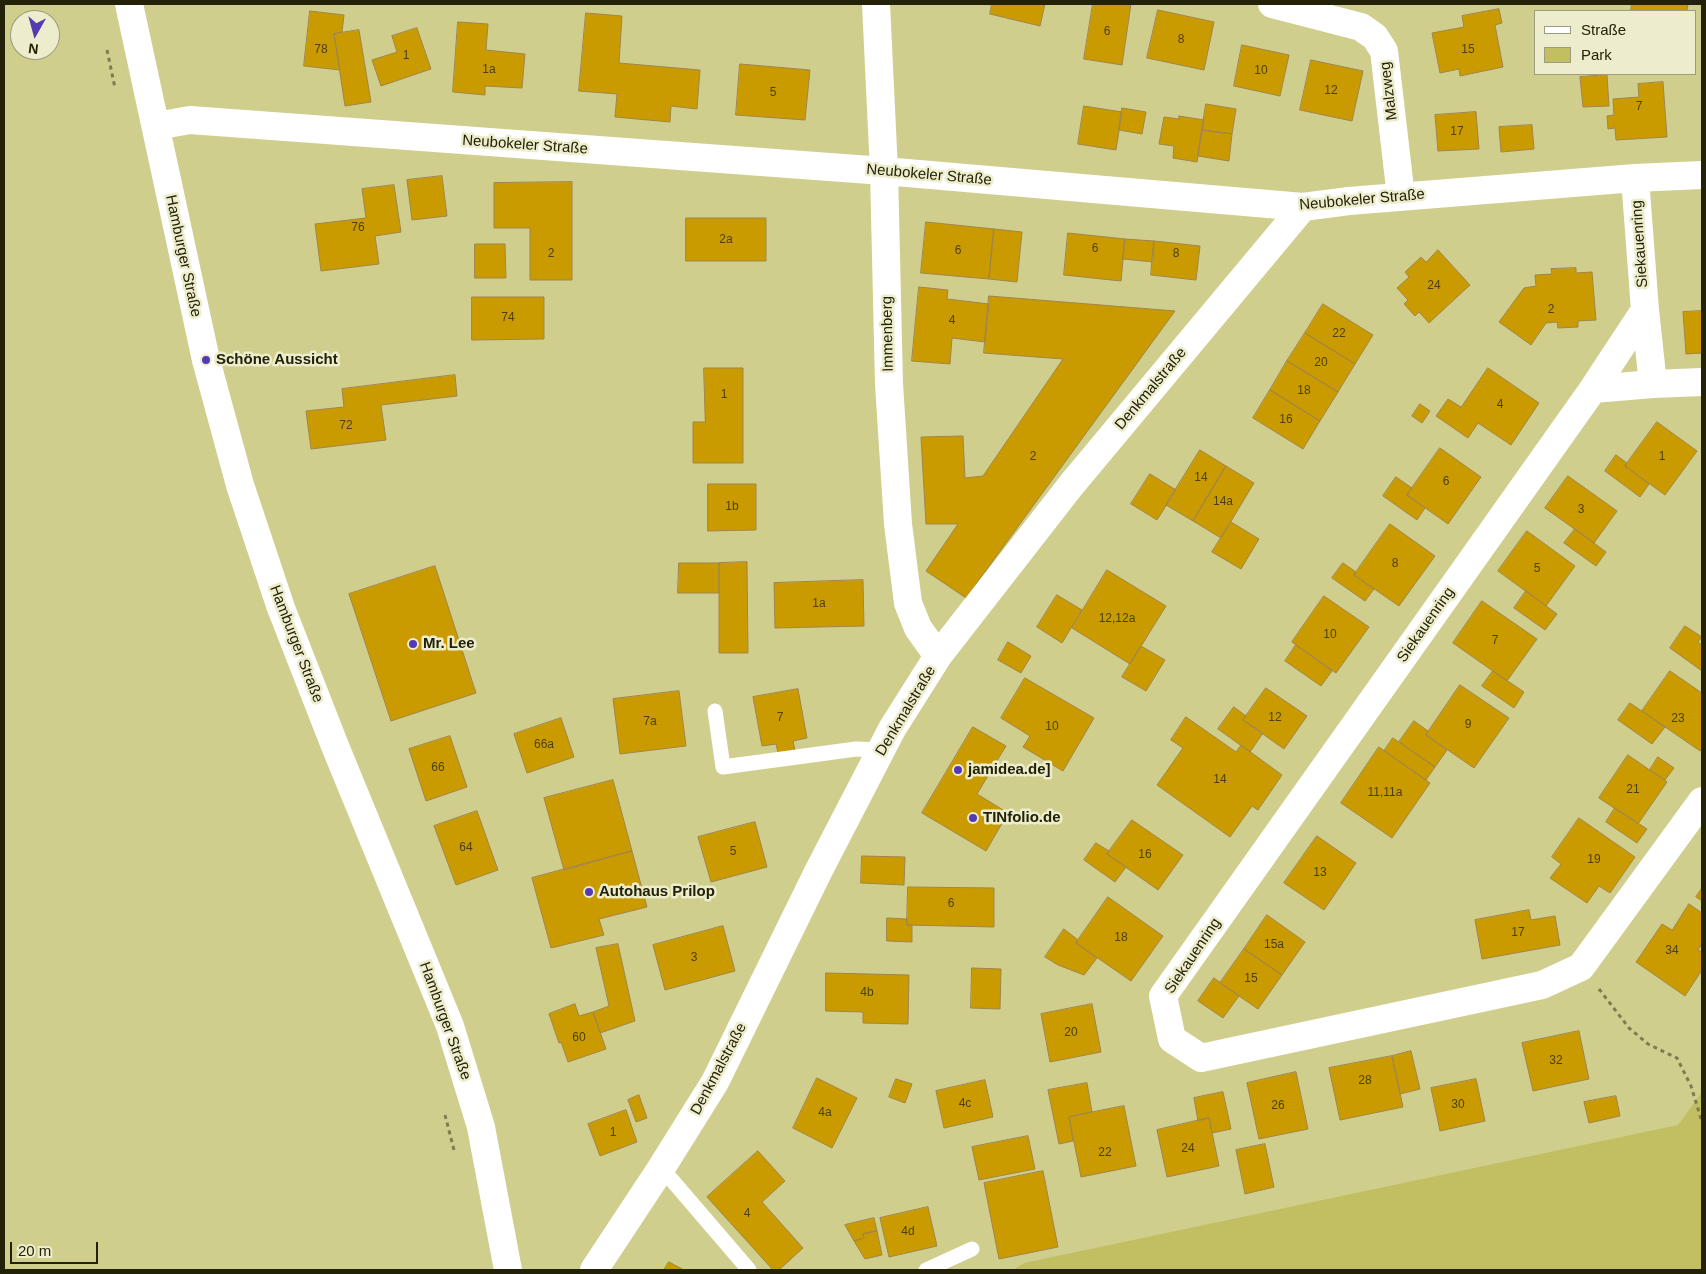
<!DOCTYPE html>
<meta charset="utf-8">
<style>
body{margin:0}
#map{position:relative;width:1706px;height:1274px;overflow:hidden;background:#d0ce8d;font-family:Helvetica,sans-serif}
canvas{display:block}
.frame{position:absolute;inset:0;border:5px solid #232208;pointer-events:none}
.legend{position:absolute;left:1534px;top:10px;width:162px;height:65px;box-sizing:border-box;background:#ededcd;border:1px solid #9c9c7e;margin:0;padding:6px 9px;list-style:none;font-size:15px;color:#232208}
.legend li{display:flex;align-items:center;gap:10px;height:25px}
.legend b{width:25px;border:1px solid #9c9c7e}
.north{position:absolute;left:10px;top:10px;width:50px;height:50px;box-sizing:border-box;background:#ededcd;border:1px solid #9c9c7e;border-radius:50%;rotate:187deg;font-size:14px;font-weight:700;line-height:20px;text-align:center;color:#232208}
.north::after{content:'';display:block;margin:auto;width:18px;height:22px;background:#543bb3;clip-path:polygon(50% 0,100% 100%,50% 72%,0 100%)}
.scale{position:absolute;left:10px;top:1242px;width:88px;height:22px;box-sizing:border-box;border:2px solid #232208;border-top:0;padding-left:6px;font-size:15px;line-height:18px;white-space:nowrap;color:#232208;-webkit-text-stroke:4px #ededcd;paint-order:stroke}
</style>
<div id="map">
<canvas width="1706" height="1274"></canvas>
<div class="frame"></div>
<ul class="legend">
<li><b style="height:6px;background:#fff"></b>Straße</li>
<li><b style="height:14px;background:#c2bf62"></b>Park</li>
</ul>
<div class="north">N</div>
<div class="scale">20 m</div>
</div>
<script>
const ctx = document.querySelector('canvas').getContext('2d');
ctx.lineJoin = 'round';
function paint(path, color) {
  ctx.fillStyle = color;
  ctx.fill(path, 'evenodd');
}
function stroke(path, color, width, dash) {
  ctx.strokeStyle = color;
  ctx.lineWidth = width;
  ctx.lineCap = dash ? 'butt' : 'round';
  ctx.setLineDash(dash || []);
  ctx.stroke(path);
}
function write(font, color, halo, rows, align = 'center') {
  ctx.font = font + ' Helvetica,sans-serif';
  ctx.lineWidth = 5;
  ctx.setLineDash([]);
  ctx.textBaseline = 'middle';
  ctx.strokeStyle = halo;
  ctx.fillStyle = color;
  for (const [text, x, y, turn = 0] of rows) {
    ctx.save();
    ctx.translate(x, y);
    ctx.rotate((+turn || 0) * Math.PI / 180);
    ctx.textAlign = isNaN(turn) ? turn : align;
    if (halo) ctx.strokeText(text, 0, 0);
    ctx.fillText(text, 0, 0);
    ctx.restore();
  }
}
paint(new Path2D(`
 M1702,1092V1270H1013L1024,1263L1678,1125Z`), '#c2bf62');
const building = new Path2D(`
 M992,4H1045L1040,26L990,14Z
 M1093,4H1131L1122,65L1084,59Z
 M1632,4H1688L1687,11H1631Z
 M1499,9L1502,23L1495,25L1503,67L1460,76L1459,69L1440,73L1432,33L1464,27L1462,16Z
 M1158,10L1214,22L1204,70L1147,58Z
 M310,11L344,15L342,32L334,34L340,70L304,66Z
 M586,13L622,16L619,63L700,70L697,109L671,106L670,122L615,117L617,94L579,91Z
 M458,22L488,24L486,50L525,54L522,88L485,86V95L453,92Z
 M417,28L431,69L381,86L372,60L397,52L392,36Z
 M359,30L371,102L345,106L334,34Z
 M1242,45L1289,55L1280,96L1234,86Z
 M1311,60L1363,71L1352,121L1300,110Z
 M740,64L810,70L805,120L736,115Z
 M1607,75L1609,106L1583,107L1580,77Z
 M1663,82L1667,137L1616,140L1615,128L1608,129L1607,116L1614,115L1613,99L1639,97L1638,84Z
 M1206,104L1236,109L1232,134L1202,130Z
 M1084,106L1122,112L1116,150L1078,144Z
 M1122,108L1146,112L1142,134L1119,130Z
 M1476,112L1479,149L1438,151L1435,115Z
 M1179,116L1204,120L1197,162L1173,158L1174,146L1159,144L1164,117L1179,119Z
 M1532,125L1534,149L1501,152L1499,127Z
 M1202,130L1232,134L1229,161L1198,156Z
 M442,176L447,216L412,220L407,180Z
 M572,182V280H530V228H494V183Z
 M394,185L401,232L375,236L379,264L321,271L315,224L366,218L362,189Z
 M686,218H766V261H686Z
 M926,222L994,229L989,279L921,273Z
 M994,229L1022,232L1017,282L989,279Z
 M1068,233L1125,239L1121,281L1064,275Z
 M1125,239L1154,241L1153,262L1123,259Z
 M1154,241L1200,246L1196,280L1151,275Z
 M475,244H505L506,278H475Z
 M1438,250L1470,285L1429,323L1419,312L1415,316L1404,304L1408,300L1397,288L1409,277L1405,272L1421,257L1426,262Z
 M1576,268V273L1592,272L1596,320L1578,321V327L1558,328L1557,322L1546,323L1531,345L1499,322L1524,288L1536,286L1535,275L1552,274L1551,269Z
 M919,287L948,290L947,299L989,304L985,342L952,338L950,364L912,361Z
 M989,296L1175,311L966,598L926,571L958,524H926L921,437L963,436L965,478L983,476L1063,359L984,353Z
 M472,297H544V339L472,340Z
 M1323,304L1373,335L1355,364L1305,333Z
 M1702,311V353L1686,354L1683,312Z
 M1305,333L1355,364L1338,392L1287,361Z
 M1287,361L1338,392L1320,421L1270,390Z
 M704,368H743V463H693V422H705Z
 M1488,368L1539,403L1511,445L1478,423L1468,438L1436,416L1448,399L1461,407Z
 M455,375L457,396L381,405L386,440L311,449L306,411L344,407L342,389Z
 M1270,390L1320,421L1303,449L1253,418Z
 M1420,404L1430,411L1422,423L1412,416Z
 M1657,422L1697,451L1665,495L1625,466Z
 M1440,448L1481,477L1448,524L1407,495Z
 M1200,450L1226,466L1193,521L1166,505Z
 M1616,455L1627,463L1625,466L1649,484L1640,497L1605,471Z
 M1226,466L1254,483L1221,538L1193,521Z
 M1150,474L1176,490L1157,520L1131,504Z
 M1568,476L1617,511L1594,543L1545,508Z
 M1396,477L1412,488L1407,495L1425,508L1417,520L1383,496Z
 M708,484H756V530L708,531Z
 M1231,522L1259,539L1241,569L1212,552Z
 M1390,524L1435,556L1399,606L1354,575Z
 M1575,529L1606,552L1596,566L1564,543Z
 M1527,531L1575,566L1546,606L1498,571Z
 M747,562L748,653H719V563Z
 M679,563H719V593H678Z
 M1343,563L1356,572L1354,575L1374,589L1365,601L1332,578Z
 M435,566L476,693L391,721L349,594Z
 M1107,570L1166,606L1130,664L1072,628Z
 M863,580L864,626L775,628L774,583Z
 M1526,591L1557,614L1545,630L1514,608Z
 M1057,595L1082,610L1062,643L1037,627Z
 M1324,596L1369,627L1336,673L1292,642Z
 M1482,601L1537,639L1507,681L1453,643Z
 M1685,626L1702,637L1698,642L1702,645V671L1670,648Z
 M1008,642L1031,656L1021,673L998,660Z
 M1296,645L1332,671L1321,686L1285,661Z
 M1141,646L1165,660L1146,691L1122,677Z
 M1493,671L1524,692L1514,708L1482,686Z
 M1670,671L1702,693V748L1700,751L1642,711Z
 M1025,678L1094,718L1063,771L1023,747L1030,736L1001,718Z
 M1460,685L1509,718L1474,768L1426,735Z
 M1266,688L1307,716L1284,749L1243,720Z
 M798,689L807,738L793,741L795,750L778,753L776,744L762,746L753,697Z
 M679,691L686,746L620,754L613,699Z
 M1630,703L1665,727L1652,744L1618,720Z
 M1234,707L1246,716L1243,720L1263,733L1250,752L1218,729Z
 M1186,717L1236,752L1241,745L1282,775L1258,810L1252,806L1230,837L1157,785L1183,748L1171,740Z
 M561,718L574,757L527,773L514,734Z
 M1414,721L1428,731L1426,735L1447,750L1435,767L1399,742Z
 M973,727L1006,746L977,794L1008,813L986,851L922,813Z
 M450,736L467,787L426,801L409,749Z
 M1393,738L1435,767L1426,780L1384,751Z
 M1379,747L1430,783L1392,838L1341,803Z
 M1628,755L1667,782L1638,824L1599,798Z
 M1658,757L1674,768L1665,780L1650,770Z
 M613,780L632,851L564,870L544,798Z
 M1615,808L1647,829L1637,843L1606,822Z
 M477,811L498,870L456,885L434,826Z
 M1579,818L1635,857L1610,893L1599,886L1587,903L1550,878L1561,864L1552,857Z
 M1132,820L1183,855L1158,890L1107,854Z
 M755,822L767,867L711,882L698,837Z
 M1317,836L1356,863L1324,910L1284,883Z
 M1096,843L1109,851L1107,854L1126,867L1115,882L1084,860Z
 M632,851L647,907L599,919L604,935L551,948L532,878Z
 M862,856L905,857L904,885L861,883Z
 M908,887L994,888V927L907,925Z
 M1702,888V901L1696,897Z
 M1108,897L1163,936L1131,981L1076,943Z
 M1689,904L1702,913V944L1698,950L1702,952V970L1685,996L1636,962L1662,924L1672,930Z
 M1529,910L1531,920L1555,916L1560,945L1482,959L1475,920Z
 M1267,915L1305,942L1282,975L1244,949Z
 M887,918L907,919V925H912V942L887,941Z
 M723,926L735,971L665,990L653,945Z
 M1064,929L1078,940L1076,943L1097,958L1084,975L1058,965L1045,957Z
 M618,944L635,1021L600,1033L593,1012L609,1006L596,948Z
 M1244,949L1282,975L1258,1009L1220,983Z
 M972,968L1001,969L1000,1009L971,1008Z
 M826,973L909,975L908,1024L863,1023V1012L826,1011Z
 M1214,978L1239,996L1223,1018L1198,1001Z
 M575,1004L579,1016L593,1012L606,1049L568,1062L561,1042L559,1043L549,1014Z
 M1092,1004L1101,1052L1050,1062L1041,1014Z
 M1579,1031L1589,1079L1533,1091L1522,1043Z
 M1411,1051L1420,1089L1400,1094L1392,1056Z
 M1392,1056L1403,1107L1340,1120L1329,1068Z
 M1296,1072L1308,1129L1259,1139L1247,1083Z
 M817,1078L857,1098L832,1148L793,1128Z
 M896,1079L912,1084L905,1103L889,1097Z
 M1476,1079L1485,1121L1440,1131L1431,1088Z
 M985,1080L993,1117L944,1128L936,1091Z
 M1087,1083L1092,1112L1069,1117L1073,1141L1059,1144L1048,1090Z
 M1223,1092L1231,1129L1212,1133L1209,1118L1198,1121L1194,1098Z
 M639,1095L647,1118L636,1122L628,1100Z
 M1616,1096L1620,1116L1589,1123L1584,1102Z
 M1124,1106L1136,1166L1081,1177L1069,1117Z
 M626,1110L637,1142L600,1156L588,1124Z
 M1209,1118L1219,1166L1167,1177L1157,1130Z
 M1028,1136L1035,1169L979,1180L972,1147Z
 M1265,1144L1274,1187L1245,1194L1236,1150Z
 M758,1151L785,1181L762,1202L803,1248L779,1270H773L707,1197Z
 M1043,1171L1058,1247L999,1259L984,1183Z
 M928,1207L937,1246L889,1257L880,1218Z
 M874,1218L877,1231L863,1234L864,1238L854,1241L845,1225Z
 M877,1231L882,1255L865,1259L854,1241L864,1238L863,1234Z
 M669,1262L684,1270H664Z`);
paint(building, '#ca9b00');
stroke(building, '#9f854a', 1);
stroke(new Path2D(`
 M107,50L115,88
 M1599,989L1629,1028L1648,1044L1677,1058L1691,1086L1702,1122
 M445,1115L454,1150`), '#7d7c4e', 3, [4, 4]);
stroke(new Path2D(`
 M715,711L723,767L856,749L882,750
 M660,1170L671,1179L749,1270
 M926,1270L972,1249`), '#fff', 15);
stroke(new Path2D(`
 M876,4L884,171L889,384L898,524L908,603L918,628L938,656
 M1272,4L1361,27L1375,37L1384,51L1401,197
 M156,126L190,120L884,171L1303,207L1349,201L1635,178L1702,175
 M1635,178L1645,310L1593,389L1163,996L1172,1039L1201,1058L1542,985L1581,967L1702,801
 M1645,310L1653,384L1702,382
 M1593,389L1653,384
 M594,1270L660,1170L715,1082L819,870L892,729L938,656L1072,484L1303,207`), '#fff', 28);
stroke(new Path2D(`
 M129,4L206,360L240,485L281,608L335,746L450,1026L481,1127L508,1270`), '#fff', 28);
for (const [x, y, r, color] of [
 [206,360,5,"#543bb3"],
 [413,644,5,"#543bb3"],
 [958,770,5,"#543bb3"],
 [973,818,5,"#543bb3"],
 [589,892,5,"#543bb3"]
]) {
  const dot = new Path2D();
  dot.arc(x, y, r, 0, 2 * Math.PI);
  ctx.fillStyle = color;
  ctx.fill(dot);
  stroke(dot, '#ededcd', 2);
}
write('12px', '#4d4006', null, [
 ["6",1107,32],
 ["8",1181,40],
 ["78",321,50],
 ["15",1468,50],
 ["1",406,56],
 ["1a",489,70],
 ["10",1261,71],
 ["12",1331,91],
 ["5",773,93],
 ["7",1639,107],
 ["17",1457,132],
 ["76",358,228],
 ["2a",726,240],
 ["6",1095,249],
 ["6",958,251],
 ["2",551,254],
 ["8",1176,254],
 ["24",1434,286],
 ["2",1551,310],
 ["74",508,318],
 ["4",952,321],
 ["22",1339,334],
 ["20",1321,363],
 ["18",1304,391],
 ["1",724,395],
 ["4",1500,405],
 ["16",1286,420],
 ["72",346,426],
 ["2",1033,457],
 ["1",1662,457],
 ["14",1201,478],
 ["6",1446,482],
 ["14a",1223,502],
 ["1b",732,507],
 ["3",1581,510],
 ["8",1395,564],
 ["5",1537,569],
 ["1a",819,604],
 ["12,12a",1117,619],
 ["10",1330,635],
 ["7",1495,641],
 ["7",780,718],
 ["12",1275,718],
 ["23",1678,719],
 ["7a",650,722],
 ["9",1468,725],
 ["10",1052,727],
 ["66a",544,745],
 ["66",438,768],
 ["14",1220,780],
 ["21",1633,790],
 ["11,11a",1385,793],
 ["64",466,848],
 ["5",733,852],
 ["16",1145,855],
 ["19",1594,860],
 ["13",1320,873],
 ["6",951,904],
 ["17",1518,933],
 ["18",1121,938],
 ["15a",1274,945],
 ["34",1672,951],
 ["3",694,958],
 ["15",1251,979],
 ["4b",867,993],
 ["20",1071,1033],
 ["60",579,1038],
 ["32",1556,1061],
 ["28",1365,1081],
 ["4c",965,1104],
 ["30",1458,1105],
 ["26",1278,1106],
 ["4a",825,1113],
 ["1",613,1133],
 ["24",1188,1149],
 ["22",1105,1153],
 ["4",747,1214],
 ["4d",908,1232]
]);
write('15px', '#232208', '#ededcd', [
 ["Malzweg",1389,91,-97],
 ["Neubokeler Straße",525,145,4],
 ["Neubokeler Straße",929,175,5],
 ["Neubokeler Straße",1362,200,-5],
 ["Siekauenring",1640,244,-94],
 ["Hamburger Straße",183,256,78],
 ["Immenberg",888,334,-91],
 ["Denkmalstraße",1151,389,-50],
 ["Siekauenring",1426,625,-55],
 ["Hamburger Straße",296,644,69],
 ["Denkmalstraße",906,711,-59],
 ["Siekauenring",1193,956,-56],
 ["Hamburger Straße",445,1021,70],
 ["Denkmalstraße",719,1069,-62]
]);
write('bold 15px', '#232208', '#ededcd', [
 ["Schöne Aussicht",216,360],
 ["Mr. Lee",423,644],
 ["jamidea.de]",968,770],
 ["TINfolio.de",983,818],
 ["Autohaus Prilop",599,892]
], 'left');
</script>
